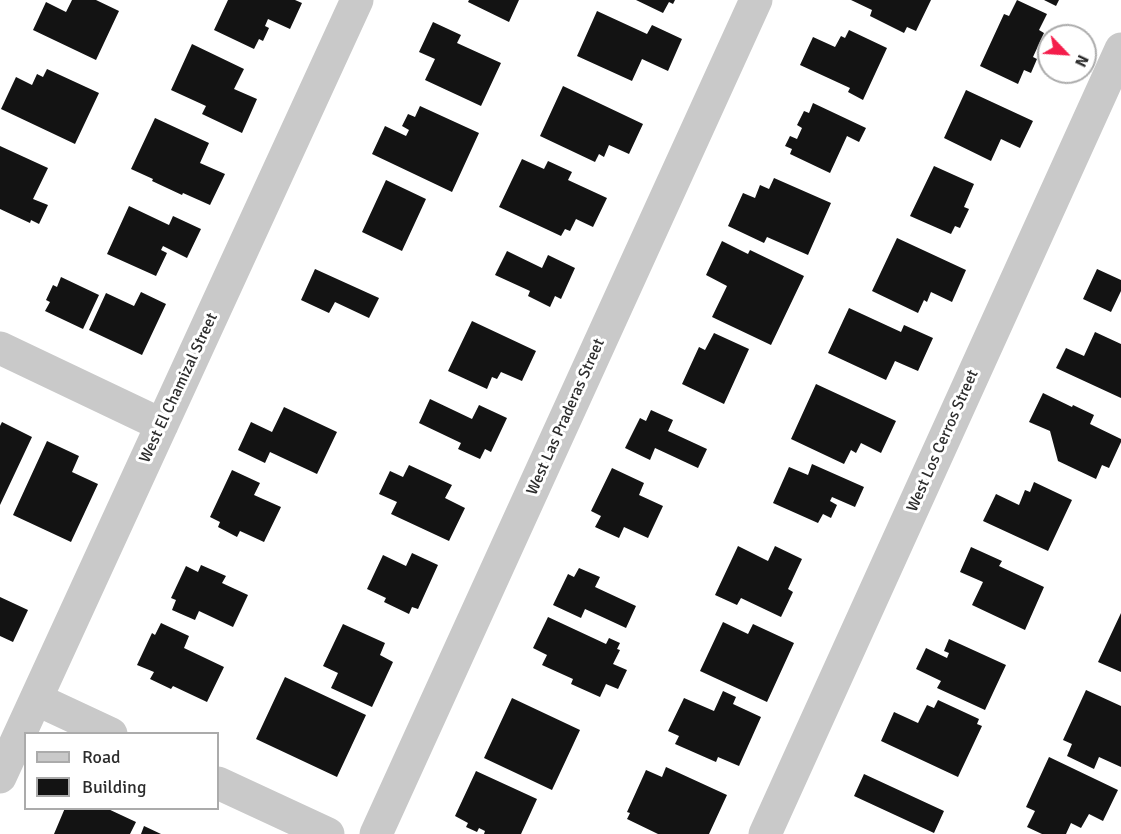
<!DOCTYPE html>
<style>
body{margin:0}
#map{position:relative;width:1121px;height:834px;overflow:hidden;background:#fff;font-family:Signika,sans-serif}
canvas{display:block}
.legend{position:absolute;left:24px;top:732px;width:195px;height:78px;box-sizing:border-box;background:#fff;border:2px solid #ababab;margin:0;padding:8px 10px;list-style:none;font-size:18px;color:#2c2c2c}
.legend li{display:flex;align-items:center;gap:12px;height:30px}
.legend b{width:30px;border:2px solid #ababab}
.north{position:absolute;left:1037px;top:24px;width:60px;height:60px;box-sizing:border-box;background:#fff;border:2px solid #ababab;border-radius:50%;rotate:115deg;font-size:16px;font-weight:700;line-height:24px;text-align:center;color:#2c2c2c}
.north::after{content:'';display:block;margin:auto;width:21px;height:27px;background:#f41d4b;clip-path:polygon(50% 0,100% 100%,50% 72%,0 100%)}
</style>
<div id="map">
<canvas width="1121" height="834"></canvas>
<ul class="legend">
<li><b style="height:8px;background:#c9c9c9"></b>Road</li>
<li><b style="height:16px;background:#131313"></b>Building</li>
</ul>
<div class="north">N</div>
</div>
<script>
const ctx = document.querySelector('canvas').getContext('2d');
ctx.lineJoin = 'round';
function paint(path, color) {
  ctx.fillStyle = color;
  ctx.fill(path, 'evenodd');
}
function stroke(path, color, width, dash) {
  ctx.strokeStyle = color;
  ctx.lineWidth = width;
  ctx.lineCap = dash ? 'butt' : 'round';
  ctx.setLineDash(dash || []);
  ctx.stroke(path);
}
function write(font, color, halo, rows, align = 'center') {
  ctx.font = font + ' Signika,sans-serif';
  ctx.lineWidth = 6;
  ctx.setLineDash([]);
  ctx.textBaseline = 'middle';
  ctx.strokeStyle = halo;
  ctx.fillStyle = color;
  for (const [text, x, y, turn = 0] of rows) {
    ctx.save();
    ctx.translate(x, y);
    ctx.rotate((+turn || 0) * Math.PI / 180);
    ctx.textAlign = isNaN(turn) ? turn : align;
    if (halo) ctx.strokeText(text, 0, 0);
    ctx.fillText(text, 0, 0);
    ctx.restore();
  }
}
paint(new Path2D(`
 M72,0H96L119,11L96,60L33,30L46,2L66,12Z
 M228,0H295L302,3L290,29L268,19L265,26L269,28L263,41L259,39L254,49L214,30Z
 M469,0H519L509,22L468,2Z
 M636,0H675L673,4L669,2L663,13Z
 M851,0H931L916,31L907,27L904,33L870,16L872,10Z
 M1017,0L1047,14L1039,30L1044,33L1033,57L1037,59L1031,73L1024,70L1018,84L980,66L1004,14L1009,16Z
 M1044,0H1059L1056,6Z
 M597,11L647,34L652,25L682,39L668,71L642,59L632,81L577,56Z
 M433,22L461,35L457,43L501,63L481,106L425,80L435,59L419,52Z
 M849,30L887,48L863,100L848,92L850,88L800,65L813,37L835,47L841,36L845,38Z
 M192,44L244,69L234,89L257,99L242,133L202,114L206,106L171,90Z
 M47,69L99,93L75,144L1,109L16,77L32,85L37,74L43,77Z
 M563,86L643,124L629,154L609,145L604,157L599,154L595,162L540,136Z
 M966,90L1033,121L1020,148L1001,139L991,161L944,138Z
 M813,103L866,128L859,142L847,136L830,173L790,154L792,149L785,146L790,136L797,139L802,128L797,125L804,111L809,113Z
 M420,106L479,133L452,192L372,154L385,126L406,136L409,130L402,126L408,114L415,117Z
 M155,118L209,143L200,163L225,174L210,205L183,193L182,195L152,181L153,179L131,169Z
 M0,146L48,168L33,199L48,205L39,224L31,220L30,223L0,209Z
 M522,159L544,169L548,161L572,172L568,180L607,198L593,227L576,219L570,231L565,229L561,236L499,207Z
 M934,166L974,184L964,207L969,209L960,228L955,226L951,234L910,216Z
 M774,178L831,203L808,255L767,237L764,243L728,226L743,193L755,198L760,185L769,189Z
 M386,180L426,199L402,251L362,232Z
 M129,206L169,225L173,216L201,229L187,258L163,246L161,250L167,253L156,276L107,254Z
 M897,238L966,270L952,302L931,292L927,302L924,300L918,313L872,291Z
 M722,241L748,254L750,250L804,276L771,345L712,317L727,286L706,275Z
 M507,251L542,268L548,255L575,268L561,299L555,296L550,307L528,296L530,291L495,275Z
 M315,269L379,298L369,318L335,302L329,313L301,300Z
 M1097,269L1121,280V291L1111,312L1083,299Z
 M61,277L99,295L83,329L45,311L50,302L46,300L53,285L57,287Z
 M141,292L166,304L142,355L89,330L106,293L134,306Z
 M849,308L901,332L904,325L933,338L918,371L895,361L886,380L828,353Z
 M472,321L536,351L522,381L501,372L497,379L492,377L487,389L448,371Z
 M1095,332L1121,344V398L1056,368L1066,348L1084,356Z
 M714,333L749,349L724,404L682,384L699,347L705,350Z
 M816,384L896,421L881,453L861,443L856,453L851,450L844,464L791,439Z
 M1043,393L1072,407L1073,405L1094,415L1090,424L1121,439V442L1109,468L1102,465L1096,479L1058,461L1050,431L1029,422Z
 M430,399L472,419L479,405L507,418L491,452L485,449L480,459L458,449L461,443L419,423Z
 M284,407L337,432L317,474L270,452L265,463L238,450L251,422L272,432Z
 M651,410L673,420L668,431L707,449L698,468L655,448L650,460L625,448L640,418L646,421Z
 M2,422L32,437L0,505V426Z
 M47,441L79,456L72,472L98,484L71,542L13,515Z
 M812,464L864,487L855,507L832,497L830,501L837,505L831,518L823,514L818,523L773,503L789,467L808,475Z
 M409,465L452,485L445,498L465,508L449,541L391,514L397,502L379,494L390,471L403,477Z
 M612,468L644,483L639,495L663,506L648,538L624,527L619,538L595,527L601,516L591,511Z
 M232,470L260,483L254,495L281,507L264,542L240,531L237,537L218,527L220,522L210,517Z
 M1034,482L1072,500L1048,551L983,521L996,494L1019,505L1025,490L1030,492Z
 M738,546L768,561L775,546L802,559L788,589L793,592L781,617L741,598L737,605L715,595Z
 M971,547L1002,561L999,566L1044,587L1025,630L972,605L983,582L960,572Z
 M412,553L438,565L418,609L412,607L409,614L384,602L386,598L367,589L383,555L406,566Z
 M201,565L226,576L222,583L248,595L233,627L199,611L195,620L172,610L176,600L171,598L186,566L198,572Z
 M579,568L600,577L595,587L636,606L626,628L585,609L581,618L553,605L568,574L574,577Z
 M0,597L28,610L13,642L0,636Z
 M1121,613V672L1098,662Z
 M548,617L606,644L609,638L620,643L617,649L620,650L613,664L627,670L618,689L606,684L600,697L571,684L573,679L542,665L547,655L533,648Z
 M723,622L748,634L753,624L794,643L767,702L700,671Z
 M161,623L189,636L184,648L224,667L207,702L173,686L171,689L150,679L154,672L137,665L152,633L155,635Z
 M343,624L385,643L380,655L393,662L372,707L331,688L338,673L323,666Z
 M949,639L1006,665L985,710L937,688L941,681L916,669L926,648L947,658L949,653L944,651Z
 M285,677L366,715L337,777L256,739Z
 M1086,690L1121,706V767L1099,757L1094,769L1067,756L1072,744L1063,740Z
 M723,691L736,697L733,704L761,717L739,766L718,757L716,762L675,744L679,736L668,731L684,698L714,711Z
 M512,698L580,730L552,790L484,758Z
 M938,700L979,719L977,724L982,726L958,777L881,741L894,712L918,723L927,705L934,708Z
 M1049,757L1118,790L1103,821L1089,814L1081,828L1071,823L1066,834H1042L1027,827L1035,811L1026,807Z
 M666,767L727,795L709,834H658L627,819L630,813L627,812L646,770L662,777Z
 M476,771L537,799L521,834H484L485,831L479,828L477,832L466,827L468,823L455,816Z
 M864,774L944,811L934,833L854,796Z
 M65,808H106L136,822L130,834H54Z
 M144,826L161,834H141Z`), '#131313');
stroke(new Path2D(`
 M0,348L162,425
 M36,699L111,734
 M0,777L357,0
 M218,783L328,834
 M376,834L756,0
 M765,834L1121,49`), '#c9c9c9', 33);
write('16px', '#2c2c2c', '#fff', [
 ["West El Chamizal Street",179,388,-65],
 ["West Las Praderas Street",566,417,-66],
 ["West Los Cerros Street",943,441,-66]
]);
</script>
